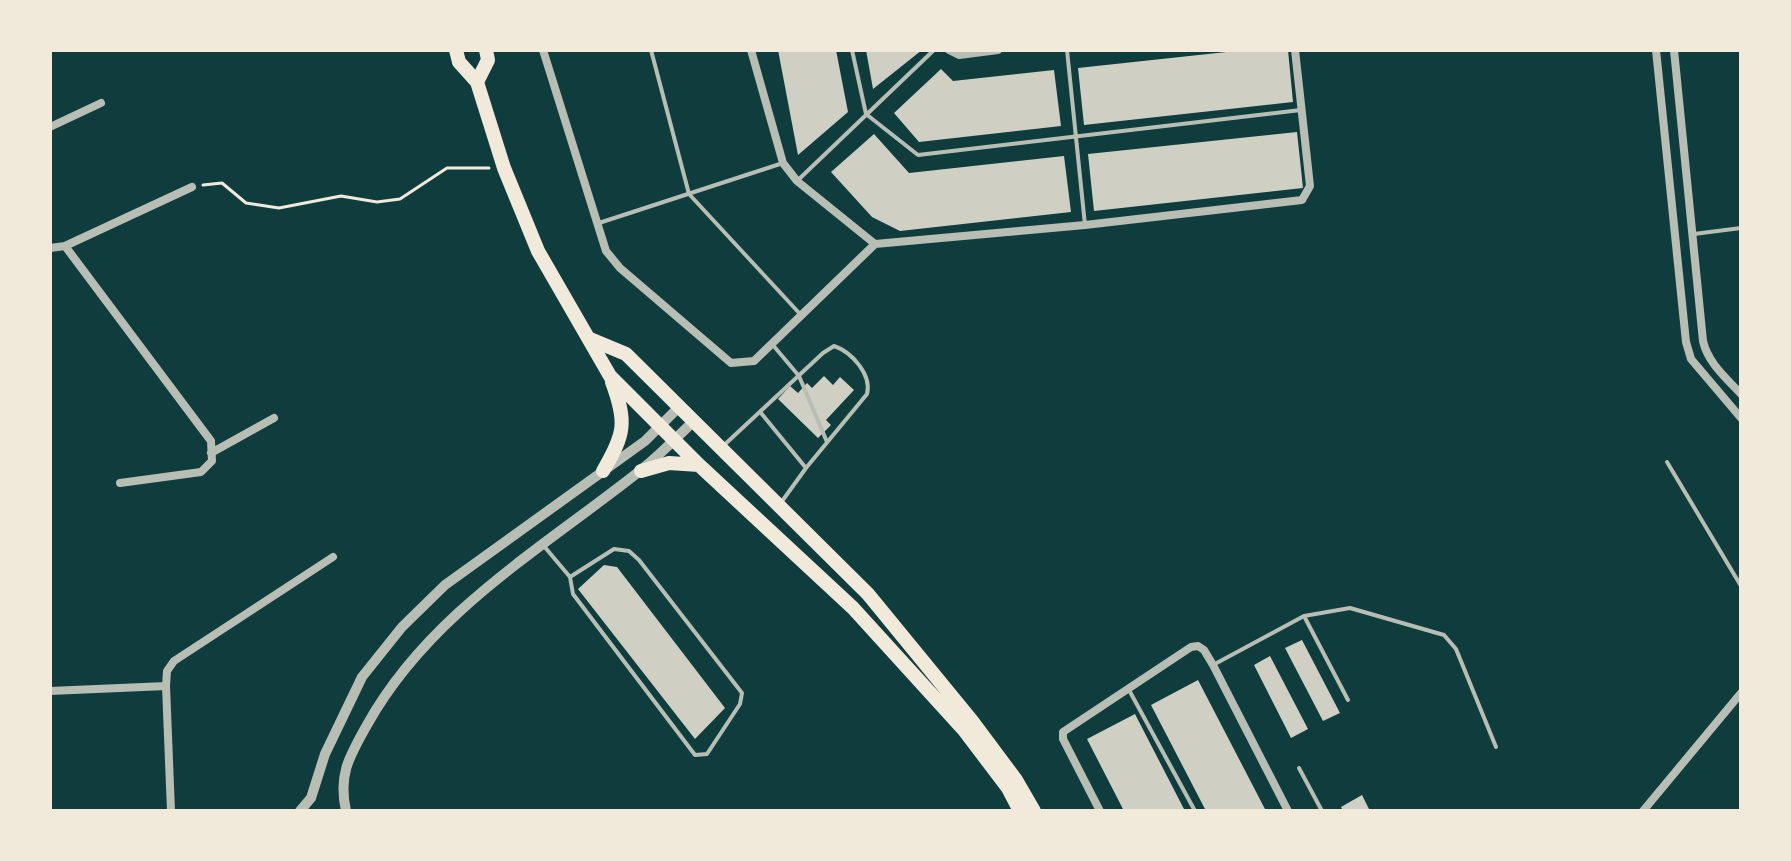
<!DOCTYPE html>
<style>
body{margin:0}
#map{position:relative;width:1791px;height:861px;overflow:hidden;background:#0f3d3e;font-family:"Nunito Sans",sans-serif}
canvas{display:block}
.frame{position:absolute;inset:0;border:52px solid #f1e9da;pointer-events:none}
</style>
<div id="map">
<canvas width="1791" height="861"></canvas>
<div class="frame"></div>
</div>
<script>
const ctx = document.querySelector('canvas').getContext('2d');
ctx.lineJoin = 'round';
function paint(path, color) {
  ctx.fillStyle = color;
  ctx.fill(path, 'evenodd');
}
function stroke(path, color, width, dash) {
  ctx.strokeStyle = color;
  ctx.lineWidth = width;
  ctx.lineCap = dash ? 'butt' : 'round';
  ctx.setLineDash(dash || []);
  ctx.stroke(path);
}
paint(new Path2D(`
 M778,50H836L848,112L798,155Z
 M866,50H922L873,89Z
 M1245,50H1288L1293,102L1084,125L1078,68Z
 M941,69L953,81L1054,70L1061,126L919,142L894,113Z
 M1297,132L1303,188L1094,211L1088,154Z
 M874,134L909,173L1064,156L1071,212L900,231L872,217L831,172Z
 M824,376L833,385L840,377L854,390L826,420L831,425L818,438L778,399L790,386L798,393L807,383L812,388Z
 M604,565L617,567L725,708L695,739L578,589Z
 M1302,640L1340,713L1323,721L1285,648Z
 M1270,656L1308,729L1291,738L1254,665Z
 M1198,680L1266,811H1206L1151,705Z
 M1135,714L1185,811H1124L1087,739Z
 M1362,795L1370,811H1343L1341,807Z`), '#cfcfc3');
stroke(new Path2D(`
 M203,185L222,183L246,203L279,208L341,196L377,202L400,199L447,168H489`), '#f1e9da', 3);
stroke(new Path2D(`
 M651,50L689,194L801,315
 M852,50L866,114L918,155L1301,110
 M1067,50L1085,225
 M797,181L934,50
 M599,223L783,163
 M1694,234L1741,228
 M772,344L799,376L827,442
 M761,413L806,468
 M722,447L823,353L834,346C852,352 872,375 867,394L806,468L780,504
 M1667,462L1741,586
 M543,545L570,577L573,594L695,755L707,754L740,704L742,693L639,560L629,551L614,549L570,577
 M1304,616L1348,700
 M1213,665L1304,616L1350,608L1444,635L1456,649L1496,747
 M1129,690L1195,811
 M1299,768L1322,811`), '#b8beb3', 4);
stroke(new Path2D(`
 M543,50L606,251L620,268L731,363L754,361L875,244
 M751,50L783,163L797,181L875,244L1085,225L1302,200L1310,186L1295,50
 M949,50L959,55L998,50
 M1656,50L1686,342L1691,359L1741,418
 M1674,50L1703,341C1708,363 1726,378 1741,394
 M50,127L101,103
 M65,246L211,441L212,461L201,472L120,483
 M50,248L65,246L192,187
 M211,453L274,418
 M50,691L166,686
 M171,811L166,686L167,671L174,661L333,557
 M1100,811L1063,739V732L1191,647L1198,646L1204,650L1213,665L1288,811
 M1643,811L1741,693`), '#b8beb3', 8);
stroke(new Path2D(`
 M300,811L311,798L325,754L362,677L402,627L445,585L645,441L680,406
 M346,811C338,775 349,757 367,725C429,613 543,548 641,470C660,455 677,437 695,420`), '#b8beb3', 10);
stroke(new Path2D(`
 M456,50L459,62L477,82
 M486,50L488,60L477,82L504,168L538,251L610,376L699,465L853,608L964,730L1008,788L1020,811
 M590,339L626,354L868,594L972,721L1016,780L1034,811
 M603,471C625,434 627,422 612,382
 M641,471L669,463L699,465`), '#f1e9da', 14);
</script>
